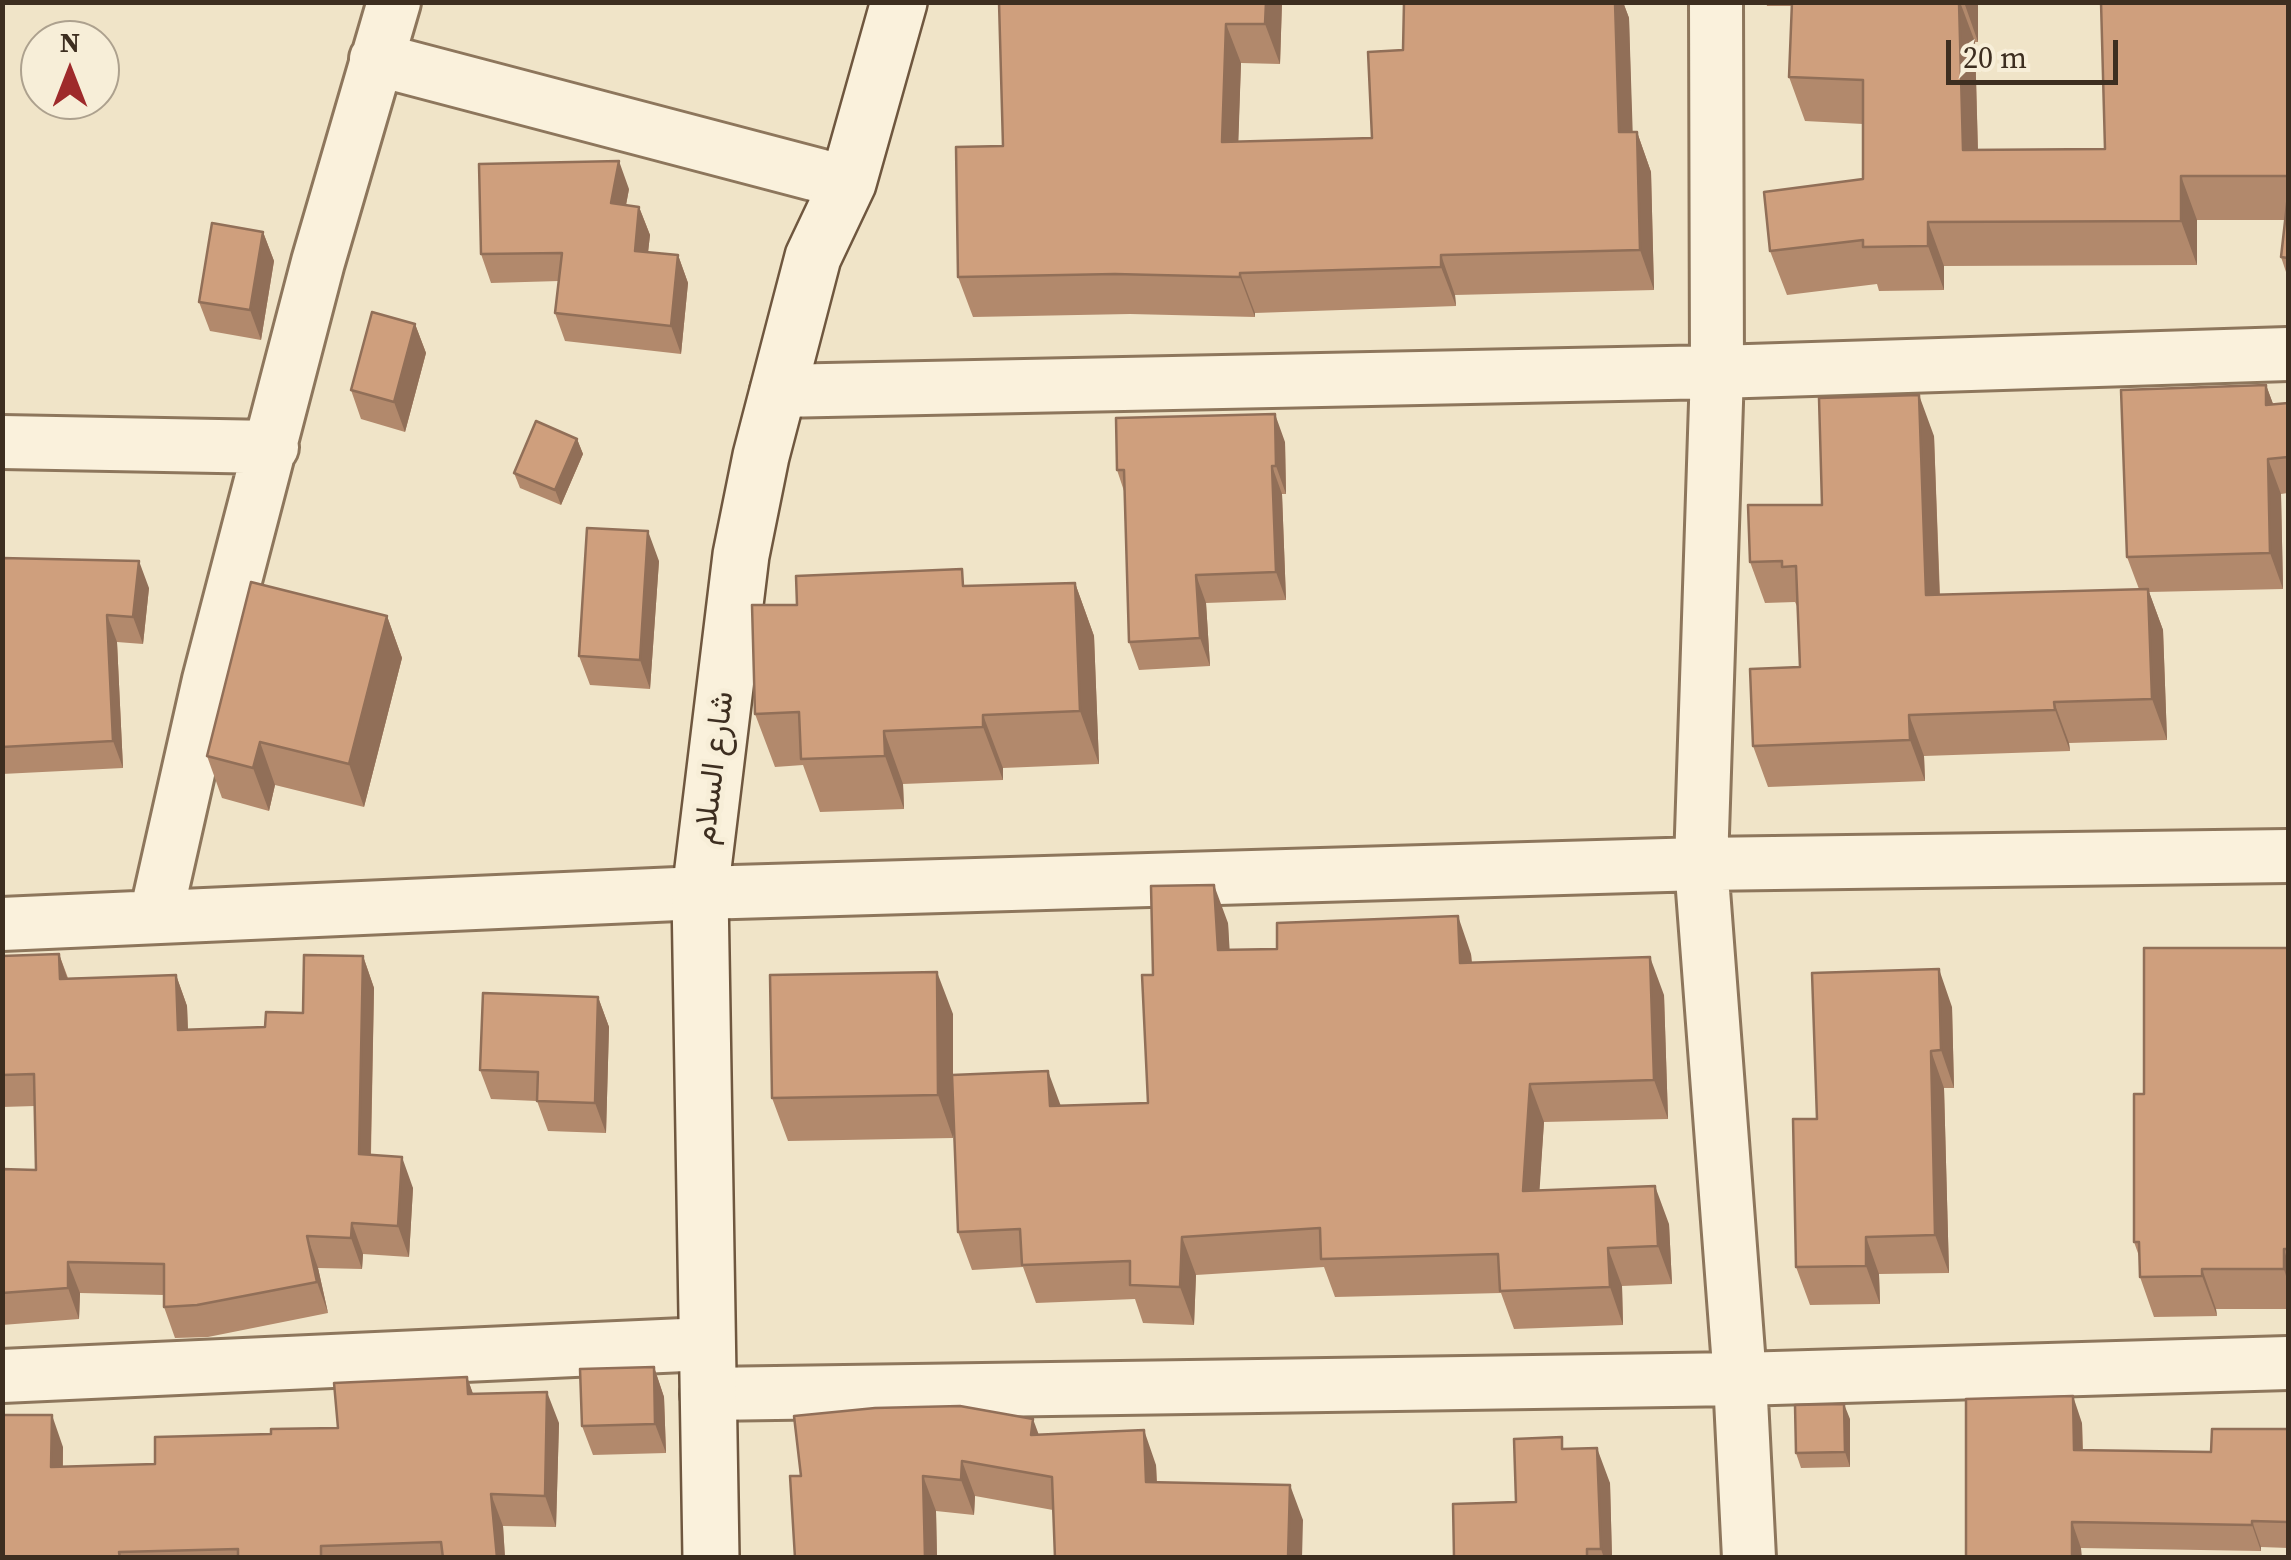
<!DOCTYPE html>
<meta charset="utf-8">
<style>
body{margin:0}
#map{position:relative;width:2291px;height:1560px;overflow:hidden;background:#f0e4c8;font-family:"Source Serif 4",serif}
canvas{display:block}
.frame{position:absolute;inset:0;border:5px solid #3d2e20;pointer-events:none}
.north{position:absolute;left:20px;top:20px;width:100px;height:100px;box-sizing:border-box;background:#f7eed8;border:2px solid #ada18e;border-radius:50%;rotate:0deg;font-size:28px;font-weight:700;line-height:40px;text-align:center;color:#3d2e20}
.north::after{content:'';display:block;margin:auto;width:35px;height:45px;background:#9e2a2b;clip-path:polygon(50% 0,100% 100%,50% 72%,0 100%)}
.scale{position:absolute;left:1946px;top:40px;width:172px;height:45px;box-sizing:border-box;border:5px solid #3d2e20;border-top:0;padding-left:12px;font-size:30px;line-height:35px;white-space:nowrap;color:#3d2e20;-webkit-text-stroke:8px #f7eed8;paint-order:stroke}
</style>
<div id="map">
<canvas width="2291" height="1560"></canvas>
<div class="frame"></div>
<div class="north">N</div>
<div class="scale">20 m</div>
</div>
<script>
const ctx = document.querySelector('canvas').getContext('2d');
ctx.lineJoin = 'round';
function stroke(path, color, width, dash) {
  ctx.strokeStyle = color;
  ctx.lineWidth = width;
  ctx.lineCap = dash ? 'butt' : 'round';
  ctx.setLineDash(dash || []);
  ctx.stroke(path);
}
function paint(path, color) {
  ctx.fillStyle = color;
  ctx.fill(path, 'evenodd');
}
function write(font, color, halo, rows, align = 'center') {
  ctx.font = font + ' "Source Serif 4",Vazirmatn,serif';
  ctx.lineWidth = 10;
  ctx.setLineDash([]);
  ctx.textBaseline = 'middle';
  ctx.strokeStyle = halo;
  ctx.fillStyle = color;
  for (const [text, x, y, turn = 0] of rows) {
    ctx.save();
    ctx.translate(x, y);
    ctx.rotate((+turn || 0) * Math.PI / 180);
    ctx.textAlign = isNaN(turn) ? turn : align;
    if (halo) ctx.strokeText(text, 0, 0);
    ctx.fillText(text, 0, 0);
    ctx.restore();
  }
}
const street = new Path2D(`
 M1716,2L1717,372L1701,864L1740,1379L1749,1558
 M376,59L848,183
 M777,391L1717,372L2288,354
 M2,442L272,447
 M156,915L209,680L318,262L394,2
 M2,924L700,893L1701,864L2288,856
 M2,1376L706,1344
 M707,1394L1740,1379L2288,1363`);
const secondary = new Path2D(`
 M711,1558L700,893L741,555L761,456L813,257L848,183L899,2`);
stroke(street, '#8d765c', 58);
stroke(secondary, '#6f573f', 60);
stroke(street, '#faf1dc', 52);
stroke(secondary, '#faf1dc', 55);
paint(new Path2D(`
 M192,2H231V5Z
 M999,2H1282L1280,64L1241,63L1238,142L1372,138L1403,50L1404,2H1623L1629,18L1632,132H1637L1651,172L1654,290L1455,295L1456,306L1255,313V317L1130,314L973,317L958,277L1003,146Z
 M1766,2H1978V42H1975L1978,150L2105,149L2288,2V278L2281,257L2286,220H2197V265L1944,266V290L1879,291L1877,284L1787,295L1770,251L1863,179V124L1805,121L1789,77L1792,6H1767Z
 M629,189L626,205L639,207L650,235L648,252L678,255L688,283L681,354L565,341L555,313L559,281L491,283L481,254Z
 M263,232L274,261L261,340L210,331L199,302Z
 M415,324L426,353L405,432L361,419L351,390Z
 M2266,385L2273,404L2288,403V493L2281,494L2283,589L2149,592L2163,630L2167,740L2069,743L2070,751L1924,756L1925,781L1768,787L1753,746L1800,667L1798,608L1795,602L1765,603L1750,562L1822,505L1934,436L1940,595L2139,589L2127,557Z
 M577,439L583,454L561,505L520,488L514,473Z
 M1285,442L1286,494H1282L1286,600L1206,603L1210,666L1139,670L1129,642L1124,491L1117,470Z
 M2,558L149,588L143,644L117,642L123,768L2,774Z
 M659,561L650,689L590,685L579,656Z
 M1075,583L1094,636L1099,764L1003,768V780L903,784L904,809L820,812L803,765L775,767L755,714L968,586Z
 M387,616L402,658L364,807L275,785L269,811L222,798L207,756Z
 M1228,923L1229,950L1471,954L1472,962L1664,995L1668,1119L1544,1122L1539,1190L1669,1224L1672,1284L1622,1286L1623,1325L1514,1329L1501,1293L1335,1297L1324,1267L1196,1275L1194,1325L1143,1323L1135,1299L1036,1303L1023,1267L972,1270L958,1232L953,1100V1138L788,1141L772,1098L953,1014V1075L1061,1106L1148,1103L1153,975Z
 M2288,948V1309H2216L2217,1316L2154,1317L2140,1277L2139,1256L2134,1242L2144,1094Z
 M59,954L68,978L176,975L187,1006L188,1030L265,1027L303,1013L363,956L374,988L371,1155L413,1188L409,1257L363,1254L362,1269L318,1268L328,1313L208,1337L175,1338L164,1307V1295L80,1293L79,1319L2,1325V1169L36,1170L35,1106L2,1107V956Z
 M598,997L609,1027L606,1133L548,1131L537,1101L491,1099L480,1070Z
 M1952,1007L1954,1088H1944L1949,1273L1879,1274L1880,1304L1810,1305L1796,1267L1817,1119Z
 M654,1367L664,1397L666,1453L593,1455L582,1426Z
 M467,1377L473,1394L559,1423L556,1527L503,1526L505,1558H2L63,1447V1467L155,1464L271,1434L338,1428Z
 M1850,1419V1467L1801,1468L1796,1453Z
 M2082,1423L2083,1450L2211,1452L2288,1429V1548L2261,1547V1551L2081,1548L1966,1558Z
 M1039,1434L1156,1465L1157,1483L1303,1520L1053,1510L975,1496L974,1515L936,1511L937,1558H795L801,1476Z
 M1566,1449L1610,1483L1612,1558H1454L1516,1502Z`), '#b2896c');
paint(new Path2D(`
 M1266,2H1282L1280,64L1265,24Z
 M1615,2H1623L1629,18L1634,172L1619,132Z
 M1959,2H1960L1975,42L1979,194L1963,150Z
 M1964,2H1978V42Z
 M1226,24L1241,63L1237,182L1222,142Z
 M1637,132L1651,172L1654,290L1640,250Z
 M619,161L629,189L621,231L611,203Z
 M2181,176L2197,220V265L2181,221Z
 M639,207L650,235L645,279L635,251Z
 M1928,222L1944,266V290L1928,246Z
 M263,232L274,261L261,340L250,310Z
 M678,255L688,283L681,354L671,326Z
 M1441,255L1455,295L1456,306L1441,267Z
 M1240,273L1255,313V317L1240,277Z
 M415,324L426,353L405,432L394,402Z
 M2266,385L2279,420L2266,405Z
 M1919,395L1934,436L1941,636L1926,595Z
 M1275,414L1285,442L1286,494L1276,466Z
 M577,439L583,454L561,505L555,490Z
 M2268,459L2281,494L2283,589L2270,553Z
 M1272,466L1282,494L1286,600L1276,572Z
 M648,531L659,561L650,689L640,660Z
 M139,561L149,588L143,644L133,617Z
 M1196,575L1206,603L1210,666L1200,638Z
 M1075,583L1094,636L1099,764L1080,711Z
 M2148,589L2163,630L2167,740L2152,699Z
 M107,615L117,642L123,768L113,741Z
 M387,616L402,658L364,807L349,764Z
 M2054,702L2069,743L2070,751L2055,710Z
 M983,715L1003,768V780L983,727Z
 M1909,715L1924,756L1925,781L1910,740Z
 M884,731L903,784L904,809L885,756Z
 M260,742L275,785L269,811L253,768Z
 M1214,885L1228,923L1232,988L1218,950Z
 M1458,916L1471,954L1474,1001L1460,963Z
 M59,954L70,986L60,979Z
 M363,956L374,988L370,1185L359,1154Z
 M1650,957L1664,995L1668,1119L1654,1080Z
 M1939,969L1952,1007L1954,1088L1941,1050Z
 M937,972L953,1014V1138L938,1095Z
 M176,975L187,1006L189,1061L178,1030Z
 M598,997L609,1027L606,1133L595,1103Z
 M1931,1051L1944,1088L1949,1273L1935,1235Z
 M1048,1071L1062,1109L1050,1106Z
 M1530,1084L1544,1122L1537,1229L1523,1191Z
 M402,1157L413,1188L409,1257L398,1226Z
 M1655,1186L1669,1224L1672,1284L1658,1246Z
 M352,1223L363,1254L362,1269L351,1238Z
 M307,1236L318,1268L328,1313L317,1282Z
 M1182,1237L1196,1275L1194,1325L1180,1287Z
 M1866,1237L1879,1274L1880,1304L1866,1266Z
 M1608,1248L1622,1286L1623,1325L1610,1287Z
 M2284,1249L2288,1263V1283L2284,1269Z
 M68,1262L80,1293L79,1319L68,1288Z
 M2202,1269L2216,1309L2217,1316L2202,1276Z
 M654,1367L664,1397L666,1453L655,1424Z
 M467,1377L478,1408L468,1394Z
 M547,1392L559,1423L556,1527L545,1496Z
 M2073,1396L2082,1423L2083,1476L2074,1450Z
 M1844,1404L1850,1419V1467L1845,1452Z
 M52,1415L63,1447L62,1498L51,1467Z
 M1033,1419L1046,1454L1031,1435Z
 M1144,1430L1156,1465L1158,1517L1146,1482Z
 M1597,1448L1610,1483L1612,1558H1604L1601,1549Z
 M962,1461L975,1496L974,1515L961,1480Z
 M923,1476L936,1511L937,1558H925Z
 M1290,1485L1303,1520L1302,1558H1288Z
 M491,1494L503,1526L505,1558H497Z
 M2252,1521L2261,1547V1551L2252,1525Z
 M2072,1522L2081,1548L2082,1558H2072Z`), '#916f58');
const building = new Path2D(`
 M999,2H1266L1265,24H1226L1222,142L1372,138L1368,52L1403,50L1404,2H1615L1619,132H1637L1640,250L1441,255V267L1240,273V277L1115,274L958,277L956,147L1003,146Z
 M1792,2H1959L1963,150L2105,149L2101,2H2288V176H2181V221L1928,222V246L1863,247V240L1770,251L1764,192L1863,179V80L1789,77Z
 M619,161L611,203L639,207L635,251L678,255L671,326L555,313L562,253L481,254L479,164Z
 M2288,195V258L2281,257Z
 M212,223L263,232L250,310L199,302Z
 M372,312L415,324L394,402L351,390Z
 M2266,385V405L2288,403V457L2268,459L2270,553L2127,557L2121,390Z
 M1919,395L1926,595L2148,589L2152,699L2054,702L2055,710L1909,715L1910,740L1753,746L1750,669L1800,667L1796,566L1782,567V561L1750,562L1748,505H1822L1819,398Z
 M1275,414L1276,466H1272L1276,572L1196,575L1200,638L1129,642L1124,470H1117L1116,418Z
 M536,421L577,439L555,490L514,473Z
 M587,528L648,531L640,660L579,656Z
 M2,558L139,561L133,617L107,615L113,741L2,747Z
 M962,569L963,586L1075,583L1080,711L983,715V727L884,731L885,756L801,759L799,712L755,714L752,605H797L796,576Z
 M251,582L387,616L349,764L260,742L253,768L207,756Z
 M1214,885L1218,950L1277,949V923L1458,916L1460,963L1650,957L1654,1080L1530,1084L1523,1191L1655,1186L1658,1246L1608,1248L1610,1287L1500,1291L1498,1254L1321,1259L1320,1228L1182,1237L1180,1287L1130,1285V1261L1022,1265L1020,1229L958,1232L952,1075L1048,1071L1050,1106L1148,1103L1142,975H1153L1151,886Z
 M2144,948H2288V1249H2284V1269H2202V1276L2140,1277L2139,1242H2134V1094H2144Z
 M59,954L60,979L176,975L178,1030L265,1027L266,1012L303,1013L304,955L363,956L359,1154L402,1157L398,1226L352,1223L351,1238L307,1236L317,1282L197,1305L164,1307V1264L68,1262V1288L2,1293V1169L36,1170L34,1074L2,1075V956Z
 M1939,969L1941,1050L1931,1051L1935,1235L1866,1237V1266L1796,1267L1793,1119H1817L1812,973Z
 M937,972L938,1095L772,1098L770,975Z
 M483,993L598,997L595,1103L537,1101L538,1072L480,1070Z
 M654,1367L655,1424L582,1426L580,1369Z
 M467,1377L468,1394L547,1392L545,1496L491,1494L497,1558H443L441,1542L321,1546V1558H238V1549L119,1552L120,1558H2V1415H52L51,1467L155,1464V1437L271,1434V1429L338,1428L334,1383Z
 M2073,1396L2074,1450L2211,1452L2212,1429H2288V1522L2252,1521V1525L2072,1522V1558H1966V1399Z
 M1844,1404L1845,1452L1796,1453L1795,1405Z
 M960,1406L1033,1419L1031,1435L1144,1430L1146,1482L1290,1485L1288,1558H1055L1052,1477L962,1461L961,1480L923,1476L925,1558H795L790,1476H801L794,1416L875,1408Z
 M1562,1437V1449L1597,1448L1601,1549H1587V1558H1454L1453,1504L1516,1502L1514,1439Z`);
paint(building, '#cf9f7d');
stroke(building, '#916f58', 2.5);
write('32px', '#3d2e20', '#f7eed8', [
 ["شارع السلام",715,768,-83]
]);
</script>
